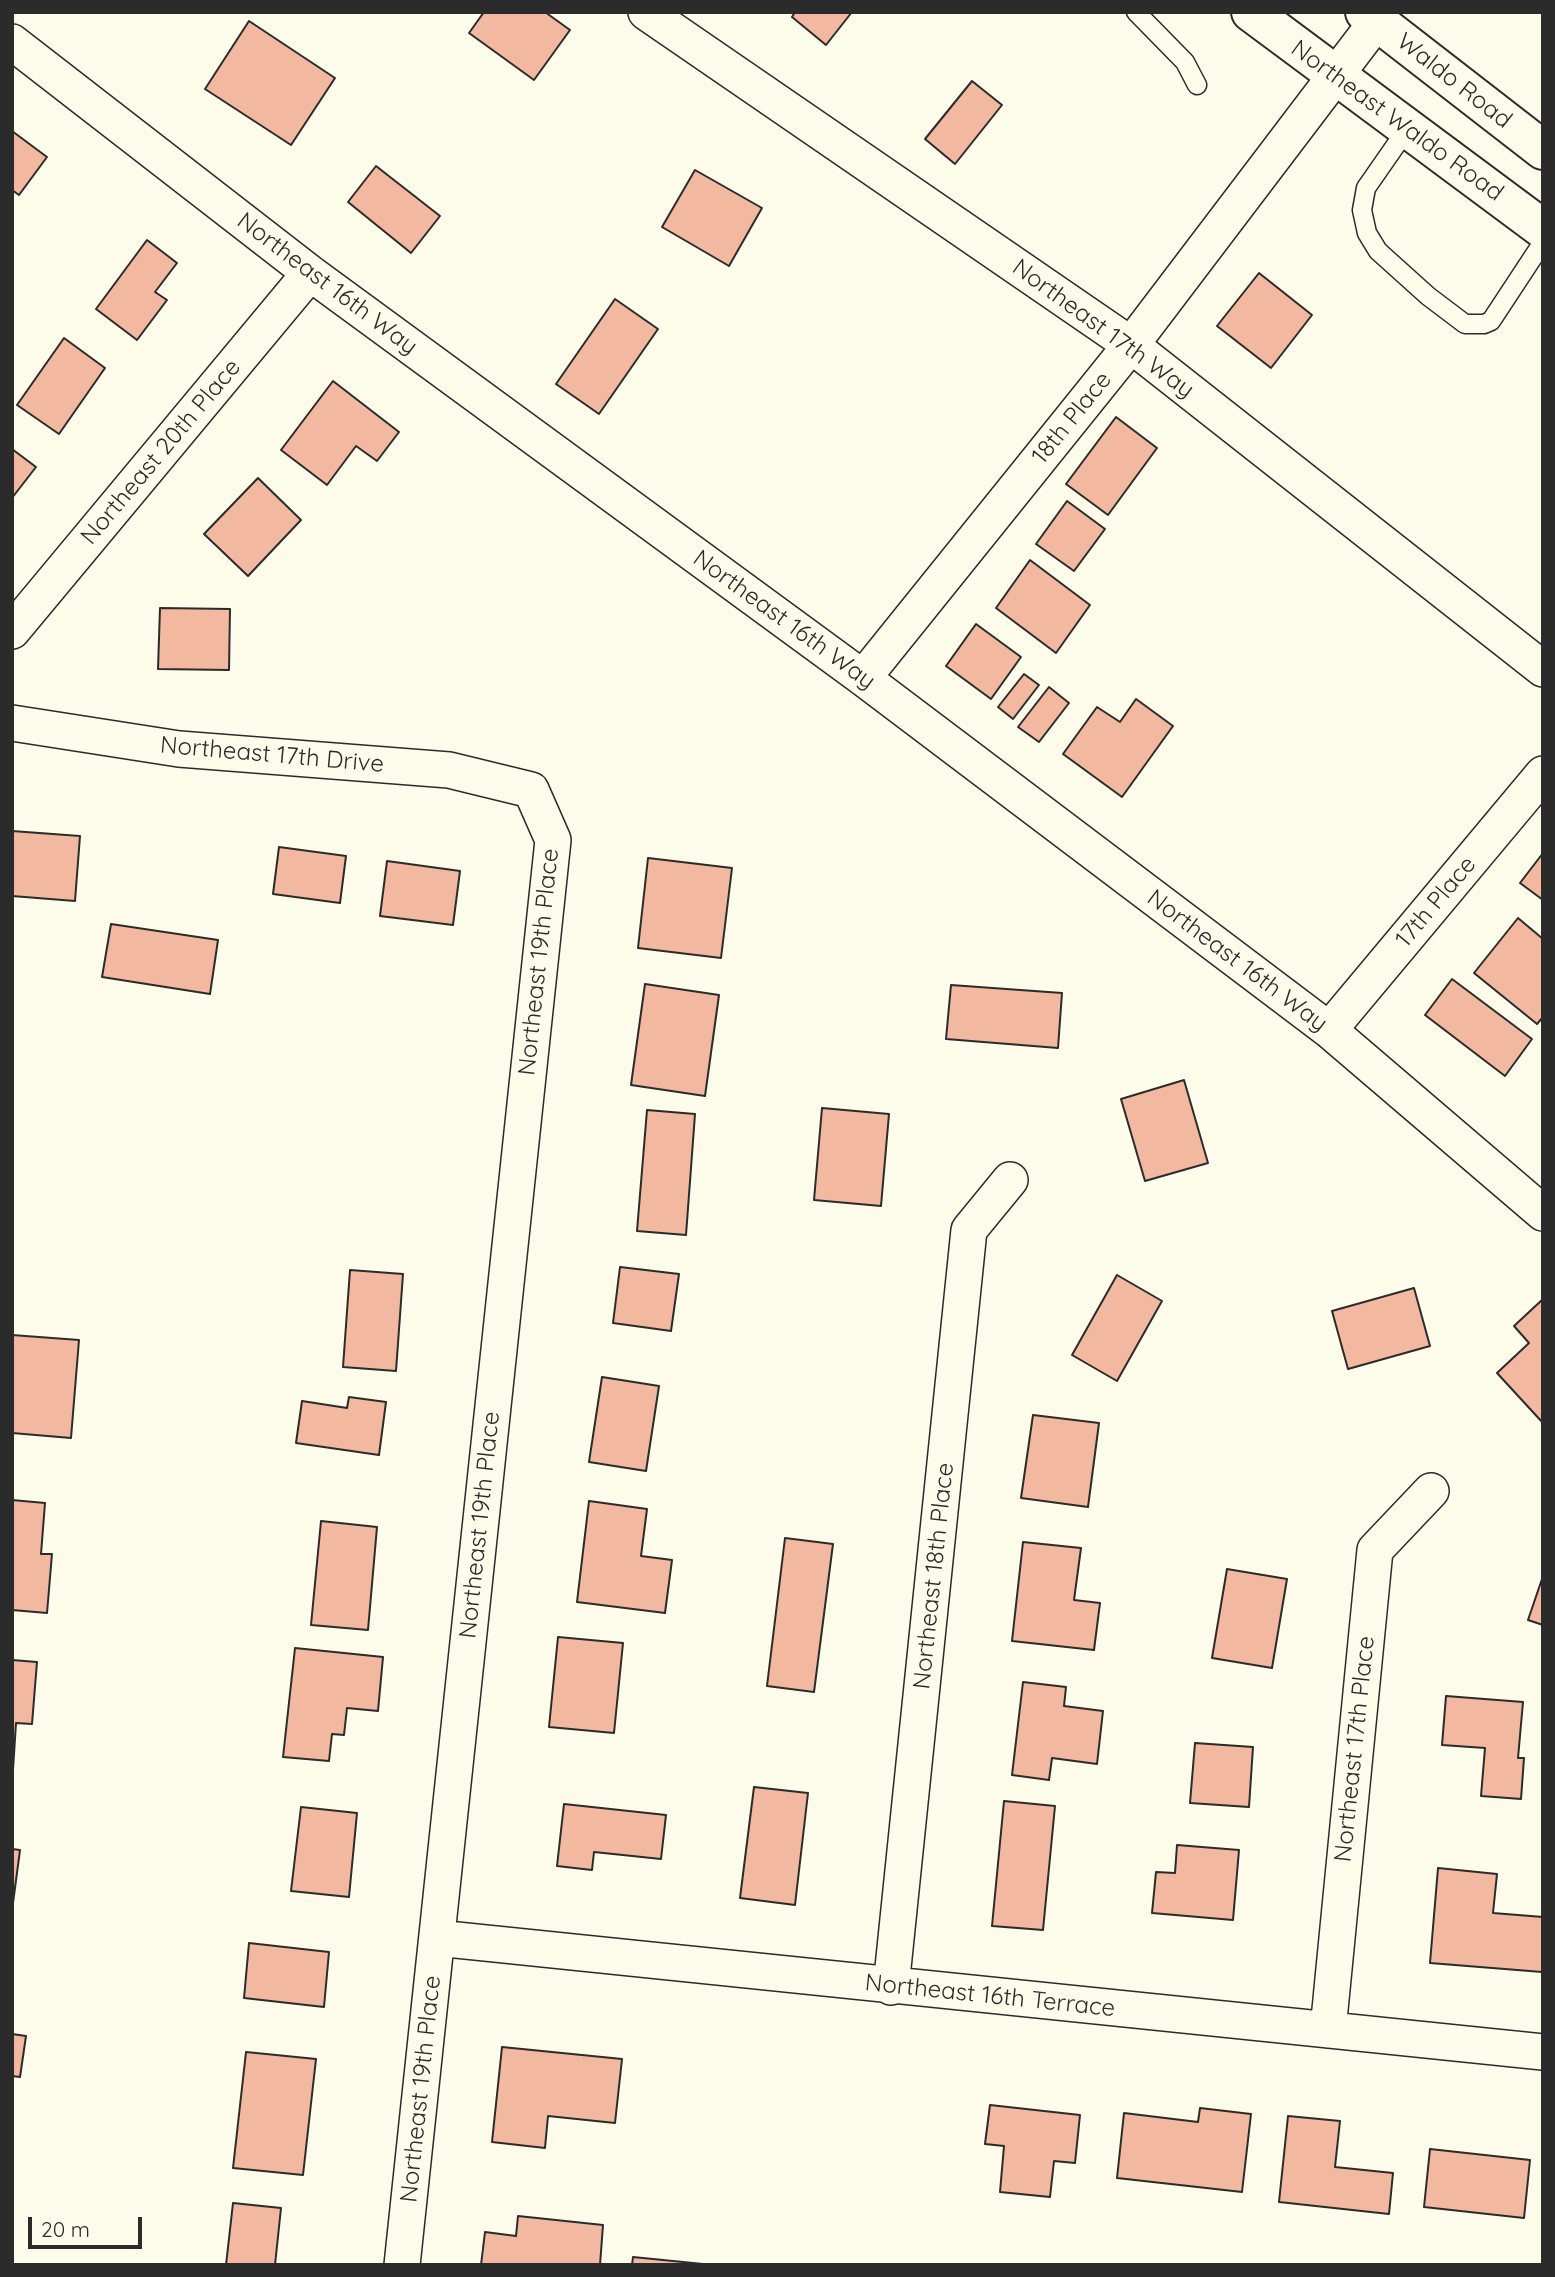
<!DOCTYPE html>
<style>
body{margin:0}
#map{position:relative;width:1555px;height:2277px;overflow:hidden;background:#fdfbea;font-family:Quicksand,sans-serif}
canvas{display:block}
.frame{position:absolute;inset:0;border:14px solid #2b2b2b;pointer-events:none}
.scale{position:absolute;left:28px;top:2217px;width:114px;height:32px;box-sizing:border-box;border:4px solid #2b2b2b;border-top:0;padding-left:9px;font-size:21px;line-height:24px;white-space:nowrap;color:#2b2b2b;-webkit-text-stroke:5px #fdfbea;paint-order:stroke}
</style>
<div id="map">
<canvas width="1555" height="2277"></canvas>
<div class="frame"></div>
<div class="scale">20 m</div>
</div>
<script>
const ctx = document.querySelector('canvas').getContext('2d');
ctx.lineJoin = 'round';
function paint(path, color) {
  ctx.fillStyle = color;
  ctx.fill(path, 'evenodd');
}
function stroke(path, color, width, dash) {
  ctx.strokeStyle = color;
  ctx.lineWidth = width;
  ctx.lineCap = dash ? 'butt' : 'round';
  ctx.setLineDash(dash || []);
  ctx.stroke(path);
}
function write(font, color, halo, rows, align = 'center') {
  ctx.font = font + ' Quicksand,sans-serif';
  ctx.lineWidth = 5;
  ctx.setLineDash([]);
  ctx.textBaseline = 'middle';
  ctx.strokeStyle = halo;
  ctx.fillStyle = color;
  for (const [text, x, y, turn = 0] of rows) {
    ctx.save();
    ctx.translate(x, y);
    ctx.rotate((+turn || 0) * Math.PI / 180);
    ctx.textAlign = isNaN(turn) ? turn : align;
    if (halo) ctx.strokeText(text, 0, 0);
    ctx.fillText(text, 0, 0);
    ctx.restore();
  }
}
const building = new Path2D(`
 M484,12H545L570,30L534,80L469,33Z
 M795,12H852L826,45L792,17Z
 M249,21L335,78L291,145L205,89Z
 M972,81L1002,105L955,164L925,139Z
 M12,131L47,157L19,195L12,190Z
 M376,166L440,216L411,253L348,202Z
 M695,170L762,208L729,266L662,227Z
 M147,240L177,263L155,292L167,300L137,340L96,309Z
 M1259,273L1312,315L1271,368L1217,326Z
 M615,299L658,329L599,414L556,384Z
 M64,338L105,368L59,434L17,405Z
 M333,381L399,432L377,461L356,446L327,485L281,450Z
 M1116,417L1157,448L1108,515L1066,484Z
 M12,449L36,467L12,498Z
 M258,478L301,520L248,576L204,534Z
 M1067,501L1105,529L1074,571L1036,544Z
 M1030,560L1090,605L1056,653L996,608Z
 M160,608L230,609L229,670L158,669Z
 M976,624L1021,657L991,699L946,666Z
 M1024,674L1039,685L1013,719L998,707Z
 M1049,687L1069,703L1039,742L1018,727Z
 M1136,699L1173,726L1122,797L1063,754L1097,707L1120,722Z
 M12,831L80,836L75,901L12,896Z
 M279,847L346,856L340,903L273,894Z
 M1543,853V900L1520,883Z
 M648,858L732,868L721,958L638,948Z
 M387,861L460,871L453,925L380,916Z
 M1518,918L1543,939V1017L1537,1024L1474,973Z
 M111,924L218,940L210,994L102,977Z
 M1452,979L1532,1039L1505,1076L1425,1015Z
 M645,984L719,995L705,1096L631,1085Z
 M951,985L1062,993L1058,1048L946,1039Z
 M1184,1080L1208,1163L1145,1181L1121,1099Z
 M822,1108L889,1114L881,1206L814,1200Z
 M647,1110L695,1114L686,1235L637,1231Z
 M620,1267L679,1274L671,1331L613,1323Z
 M350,1270L403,1274L396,1371L343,1367Z
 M1117,1275L1162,1301L1117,1381L1072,1355Z
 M1414,1288L1430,1346L1348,1369L1332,1311Z
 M1543,1299V1423L1497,1373L1529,1343L1514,1326Z
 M12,1335L79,1340L71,1438L12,1433Z
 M602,1377L659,1386L646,1471L589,1462Z
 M349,1397L386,1402L379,1455L296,1443L302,1401L347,1408Z
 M1033,1415L1099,1423L1088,1507L1021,1498Z
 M12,1500L45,1503L41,1554H52L47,1613L12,1610Z
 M589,1501L647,1509L641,1556L672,1560L665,1613L577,1602Z
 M321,1521L377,1527L368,1630L311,1625Z
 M785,1538L833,1544L814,1692L767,1686Z
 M1023,1542L1081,1548L1074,1600L1100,1603L1094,1650L1012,1641Z
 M1227,1569L1287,1579L1272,1668L1212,1658Z
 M1543,1576V1625L1528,1620Z
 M558,1637L623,1643L614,1733L549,1727Z
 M295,1648L383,1657L378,1711L347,1708L344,1735L332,1734L329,1761L283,1757Z
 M12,1660L37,1662L32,1724L16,1723L13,1770Z
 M1023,1682L1066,1687L1064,1706L1103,1711L1097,1764L1052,1758L1049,1780L1012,1775Z
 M1446,1696L1523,1702L1518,1758H1524L1521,1799L1481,1796L1485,1748L1442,1745Z
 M1195,1743L1253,1747L1249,1807L1190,1803Z
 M754,1787L808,1793L795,1905L740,1898Z
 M1004,1801L1055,1806L1043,1930L992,1926Z
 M564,1804L666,1815L661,1859L594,1852L592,1870L557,1866Z
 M301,1807L357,1813L349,1897L291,1891Z
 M1177,1845L1239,1850L1233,1920L1152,1913L1156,1872L1175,1873Z
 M12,1849L20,1850L13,1903H12Z
 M1438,1868L1497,1874L1493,1913L1543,1917L1542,1972L1430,1963Z
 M249,1943L329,1952L324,2007L244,1998Z
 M12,2034L26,2036L20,2077L12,2076Z
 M502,2047L622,2059L615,2123L548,2116L545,2148L492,2142Z
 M246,2052L316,2059L303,2175L233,2168Z
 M990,2105L1080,2115L1075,2163L1054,2161L1050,2197L1000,2192L1004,2146L985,2144Z
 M1200,2108L1251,2114L1242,2192L1117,2178L1124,2113L1198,2122Z
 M1288,2116L1340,2121L1335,2167L1393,2173L1389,2214L1279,2202Z
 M1430,2149L1530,2160L1524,2218L1424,2207Z
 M233,2203L281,2208L275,2265H226Z
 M518,2216L603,2225L600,2265H481L485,2232L516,2236Z
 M633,2257L713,2265H632Z`);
paint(building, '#f2b8a0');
stroke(building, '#2b2b2b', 2);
const service = new Path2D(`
 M1136,12L1185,62L1197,85
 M1407,129L1366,188L1362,210L1367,233L1378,251L1428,296L1465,324H1484L1491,321L1543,242`);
const minor = new Path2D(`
 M646,12L1131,345L1543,669
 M12,42L310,273L863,678L1329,1030L1543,1213
 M12,631L310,273
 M863,678L1131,345L1377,21
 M12,723L179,749L449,770L531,790L553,840L402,2265
 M1329,1030L1543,774
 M437,1938L1543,2052
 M891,1987L969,1230L1010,1180
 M1328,2030L1375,1550L1431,1491`);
const trunk = new Path2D(`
 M1251,12L1543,229
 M1365,12L1543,150`);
stroke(service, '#2b2b2b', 21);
stroke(minor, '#2b2b2b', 38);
stroke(trunk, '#2b2b2b', 42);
stroke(service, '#fdfbea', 18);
stroke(minor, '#fdfbea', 35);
stroke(trunk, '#fdfbea', 38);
write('24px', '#2b2b2b', '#fdfbea', [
 ["Waldo Road",1454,81,38],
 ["Northeast Waldo Road",1397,121,36],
 ["Northeast 16th Way",327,284,37],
 ["Northeast 17th Way",1103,329,36],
 ["18th Place",1072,418,-51],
 ["Northeast 20th Place",161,452,-50],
 ["Northeast 16th Way",784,620,36],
 ["Northeast 17th Drive",272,755,5],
 ["17th Place",1436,902,-50],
 ["Northeast 16th Way",1237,961,37],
 ["Northeast 19th Place",539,962,-84],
 ["Northeast 19th Place",480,1525,-84],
 ["Northeast 18th Place",934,1576,-84],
 ["Northeast 17th Place",1355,1749,-84],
 ["Northeast 16th Terrace",990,1996,6],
 ["Northeast 19th Place",421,2089,-84]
]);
</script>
